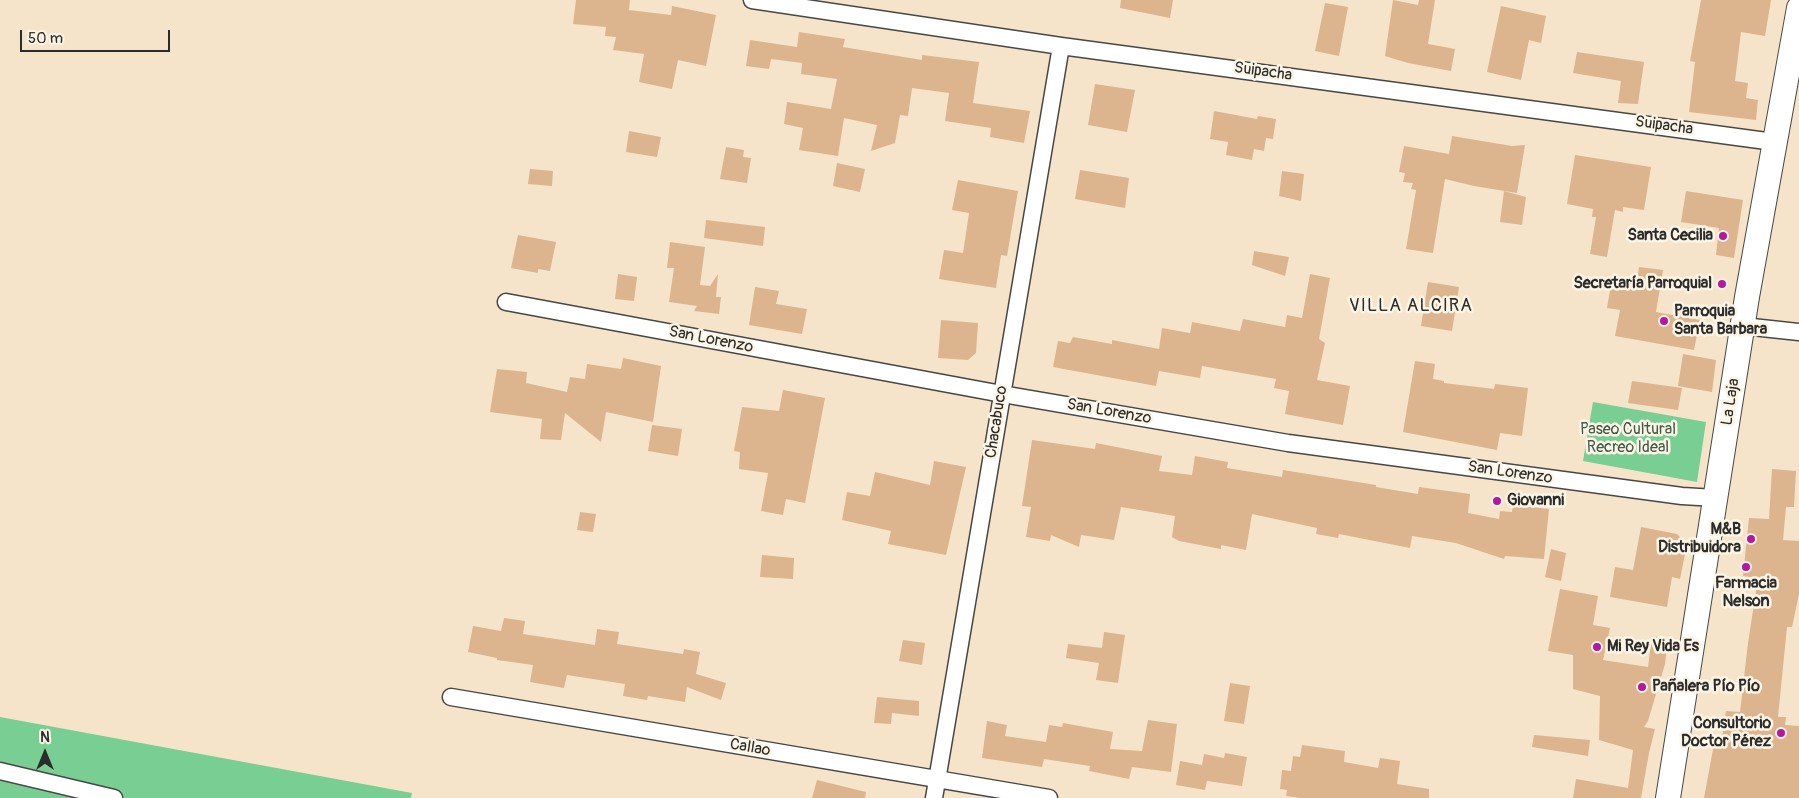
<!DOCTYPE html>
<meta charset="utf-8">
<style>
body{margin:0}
#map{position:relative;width:1799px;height:798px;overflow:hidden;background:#f6e4ca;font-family:Pangolin,sans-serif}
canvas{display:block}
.north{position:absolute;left:20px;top:728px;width:50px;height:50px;-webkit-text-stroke:4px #fcf5e5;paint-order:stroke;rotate:0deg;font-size:14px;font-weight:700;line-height:20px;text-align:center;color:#2b2b2b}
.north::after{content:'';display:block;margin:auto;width:18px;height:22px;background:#2b2b2b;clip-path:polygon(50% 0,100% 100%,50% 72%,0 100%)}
.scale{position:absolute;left:20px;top:30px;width:150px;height:22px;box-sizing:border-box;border:2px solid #2b2b2b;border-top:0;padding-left:6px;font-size:15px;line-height:18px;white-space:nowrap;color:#2b2b2b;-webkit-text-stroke:4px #fcf5e5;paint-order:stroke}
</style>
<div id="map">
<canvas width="1799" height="798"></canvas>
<div class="north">N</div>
<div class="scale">50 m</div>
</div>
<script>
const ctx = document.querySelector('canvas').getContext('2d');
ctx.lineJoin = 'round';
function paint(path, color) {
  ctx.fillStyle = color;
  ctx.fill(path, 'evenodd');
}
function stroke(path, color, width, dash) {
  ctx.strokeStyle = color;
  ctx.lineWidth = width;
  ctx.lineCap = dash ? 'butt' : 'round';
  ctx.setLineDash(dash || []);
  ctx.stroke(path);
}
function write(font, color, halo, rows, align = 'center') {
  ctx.font = font + ' Pangolin,sans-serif';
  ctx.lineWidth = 5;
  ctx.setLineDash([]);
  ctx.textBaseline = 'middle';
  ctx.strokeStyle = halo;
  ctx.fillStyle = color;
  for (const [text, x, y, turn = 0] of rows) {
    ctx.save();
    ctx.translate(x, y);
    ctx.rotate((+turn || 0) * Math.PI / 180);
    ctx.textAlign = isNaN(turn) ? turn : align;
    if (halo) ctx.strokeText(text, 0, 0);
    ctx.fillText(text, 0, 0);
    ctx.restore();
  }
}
paint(new Path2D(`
 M1593,402L1706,422L1697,482L1583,461Z
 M0,717L412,793L411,798H0Z`), '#78ce93');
paint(new Path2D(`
 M576,0H630L629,10L671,15L672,6L716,15L706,66L678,60L672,89L639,82L644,54L613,50L616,37L605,36L606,27L573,24Z
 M1121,0H1173L1170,18L1120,8Z
 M1393,0L1418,5L1419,0H1435L1428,44L1455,49L1451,71L1408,63L1385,56Z
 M1701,0H1771L1765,36L1741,32L1735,81L1748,83L1746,98L1758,100L1756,120L1689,112L1695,62L1690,61Z
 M1325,3L1348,7L1339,56L1315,51Z
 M1501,6L1546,16L1541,43L1529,40L1521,80L1487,72Z
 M799,32L845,39L843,47L922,60V55L979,62L973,103L1030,111L1024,143L990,137L991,128L945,121L949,93L912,88L908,116L900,115L895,143L871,151L877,125L844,118L838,156L799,150L803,128L784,124L787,102L831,109L837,79L801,74L802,63L771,59L769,69L746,66L750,40L797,47Z
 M1577,52L1644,62L1638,104L1618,103L1621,81L1573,73Z
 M1095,84L1135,90L1127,132L1088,125Z
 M1214,111L1257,119L1258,116L1276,119L1273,139L1266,138L1264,151L1254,149L1252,160L1226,155L1228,142L1210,139Z
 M629,131L661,137L657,157L626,152Z
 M1452,136L1512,146L1525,145L1517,193L1474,186L1445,179L1433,253L1406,249L1416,190L1411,189L1413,183L1403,182L1405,173L1399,172L1404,146L1449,154Z
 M726,147L744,150L743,157L751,158L747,183L720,179Z
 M1575,155L1651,167L1644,210L1623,207V212L1615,210L1607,257L1590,254L1596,217H1592L1593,209L1567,204Z
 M837,163L865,169L860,192L833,186Z
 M530,169L553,171L552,186L528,184Z
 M1080,170L1129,178L1125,208L1075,199Z
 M1282,171L1304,174L1301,201L1279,196Z
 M958,180L1018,191L1007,256L1001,255L996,288L939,279L944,250L963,253L969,213L952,210Z
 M1504,191L1526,197L1522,225L1500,222Z
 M1686,191L1743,200L1734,258L1716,255L1719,228L1681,222Z
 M706,220L765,227L763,246L704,238Z
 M518,235L556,242L550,271L538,269V273L511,268Z
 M670,242L705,247L700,285L710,286L718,274L716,297H721L719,314L694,311L697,306L669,302L674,268H667Z
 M1254,251L1289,257L1285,276L1252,265Z
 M1639,267L1663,270L1656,312L1700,320L1694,350L1615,336L1620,310L1607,308L1612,279L1637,283Z
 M618,274L637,277L634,301L615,299Z
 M1310,274L1330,278L1319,339L1325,343L1317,380L1350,386L1343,425L1285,414L1289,391L1274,388L1276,379L1202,366L1200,378L1159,371L1156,386L1053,367L1058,341L1070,343L1073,337L1112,344V340L1159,349L1162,328L1190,333L1192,322L1240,331L1243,319L1285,327L1287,315L1302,318Z
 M1428,282L1459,287L1452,331L1421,326Z
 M755,287L779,291L776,304L807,309L802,334L749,325Z
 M941,320L978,323L976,353L968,360L938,358Z
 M1683,354L1716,360L1712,392L1678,386Z
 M623,358L661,366L653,422L606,412L601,442L565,413L561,440L540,439L542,419L490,412L497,369L527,372L526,383L567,392L570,377L585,379L587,364L621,369Z
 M1415,361L1435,364L1433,379L1444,381V383L1494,389L1495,384L1528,388L1522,436L1500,433L1497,450L1403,432Z
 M1632,381L1682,388L1678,410L1628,403Z
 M783,390L825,398L805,503L786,499L783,515L761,511L768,473L739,469L740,452L734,451L742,407L779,411Z
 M652,425L682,429L678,456L648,451Z
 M1032,440L1095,449L1096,443L1162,456L1159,471L1192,475L1195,456L1228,462L1227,468L1282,477L1283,470L1376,485V487L1418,494L1419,487L1470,494L1468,513L1499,519L1500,511L1512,512L1513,505L1549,509L1544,559L1505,556L1504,559L1456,543L1412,536L1410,548L1339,534L1338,538L1316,534L1317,528L1252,514L1246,550L1221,545V549L1179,541L1172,537L1175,516L1121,507L1114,540L1081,535L1079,547L1051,535L1050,541L1026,537L1031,507L1022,506Z
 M934,461L966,467L946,555L888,544L891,531L842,520L847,492L870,496L875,472L930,485Z
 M1772,469L1796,471L1794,507H1786L1783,540L1799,541V594L1792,627H1787L1778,717H1786L1785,725L1799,726V798H1704L1714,744H1721L1726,711L1740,712L1748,643L1758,578L1743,576L1749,518L1769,519Z
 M580,512L596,514L593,532L577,530Z
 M1641,527L1677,534L1682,539L1686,549L1680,579L1672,577L1667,607L1610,597L1615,567L1633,570Z
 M1551,549L1566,553L1561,581L1545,577Z
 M762,555L794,558L793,579L760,577Z
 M1560,589L1598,596L1593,625L1610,628L1603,660L1648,667L1652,636L1668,639L1665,664L1648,721L1644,727L1655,729L1649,753L1641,798H1573L1576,779L1628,788L1633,750L1599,740L1600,696L1573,689V655L1548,651Z
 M504,618L525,621L523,634L595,645L597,629L619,632L617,644L683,654L684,649L700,652L696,674L726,683L721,700L687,687L685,702L648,696L647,700L623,696L625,684L567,675L564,688L530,682L533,665L497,660V658L468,652L473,626L501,631Z
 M1104,632L1125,635L1118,683L1096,680L1099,663L1066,658L1068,644L1102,648Z
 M903,640L925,643L922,665L899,661Z
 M1230,683L1250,686L1244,724L1224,721Z
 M877,697L919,701V716L892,713L891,724L874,723Z
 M1148,720L1177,724L1171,772L1132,767L1129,779L1089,771L1090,766L1044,759L1042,767L982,758L987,721L1007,725L1005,736L1046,742L1049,725L1062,727L1063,723L1113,732L1110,749L1142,751Z
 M1534,735L1590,740L1588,756L1532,747Z
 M1302,745L1345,751L1344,762L1378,768L1380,758L1400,761L1397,784L1429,789V798H1300L1286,796L1287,790L1280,789L1282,770L1291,771L1293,756L1300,757Z
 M1225,753L1247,757L1242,786L1207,781L1205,790L1176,785L1180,761L1202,765L1204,754L1224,758Z
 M817,780L866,792L865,798H812Z`), '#dcb48e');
const minor = new Path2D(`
 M752,0L1061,46L1774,142
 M506,302L1002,394L1288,443L1682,496L1716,498
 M1743,326L1799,332
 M451,697L1049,798
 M0,771L114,798
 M934,798L1061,46`);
const secondary = new Path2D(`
 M1668,798L1747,297L1799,8`);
stroke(minor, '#494743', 19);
stroke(secondary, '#494743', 26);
stroke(minor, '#fff', 16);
stroke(secondary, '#fff', 24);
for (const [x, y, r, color] of [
 [1723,236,5,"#b5179e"],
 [1722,284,5,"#b5179e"],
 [1664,321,5,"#b5179e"],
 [1497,501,5,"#b5179e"],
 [1751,539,5,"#b5179e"],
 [1746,567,5,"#b5179e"],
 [1597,647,5,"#b5179e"],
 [1642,687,5,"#b5179e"],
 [1781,733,5,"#b5179e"]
]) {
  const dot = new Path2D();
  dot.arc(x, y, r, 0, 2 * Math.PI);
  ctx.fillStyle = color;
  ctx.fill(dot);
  stroke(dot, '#fcf5e5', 2);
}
write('16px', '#2b2b2b', '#fcf5e5', [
 ["Suipacha",1263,72,8],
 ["Suipacha",1664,126,8],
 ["San Lorenzo",711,340,11],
 ["La Laja",1731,402,-81],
 ["San Lorenzo",1109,412,10],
 ["Chacabuco",997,422,-81],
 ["San Lorenzo",1510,473,8],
 ["Callao",750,748,10]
]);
write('bold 16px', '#2b2b2b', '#fcf5e5', [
 ["Santa Cecilia",1713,236],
 ["Secretaría Parroquial",1712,284],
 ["Parroquia",1674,312,"left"],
 ["Santa Barbara",1674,330,"left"],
 ["Giovanni",1507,501,"left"],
 ["M&B",1741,530],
 ["Distribuidora",1741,548],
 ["Farmacia",1746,584,"center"],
 ["Nelson",1746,602,"center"],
 ["Mi Rey Vida Es",1607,647,"left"],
 ["Pañalera Pío Pío",1652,687,"left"],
 ["Consultorio",1771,724],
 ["Doctor Pérez",1771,742]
], 'right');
write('16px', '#425c4a', '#fcf5e5', [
 ["Paseo Cultural",1628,430],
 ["Recreo Ideal",1628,448]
]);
ctx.letterSpacing = '1px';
write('18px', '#2b2b2b', '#fcf5e5', [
 ["VILLA ALCIRA",1411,306]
]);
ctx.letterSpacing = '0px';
</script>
